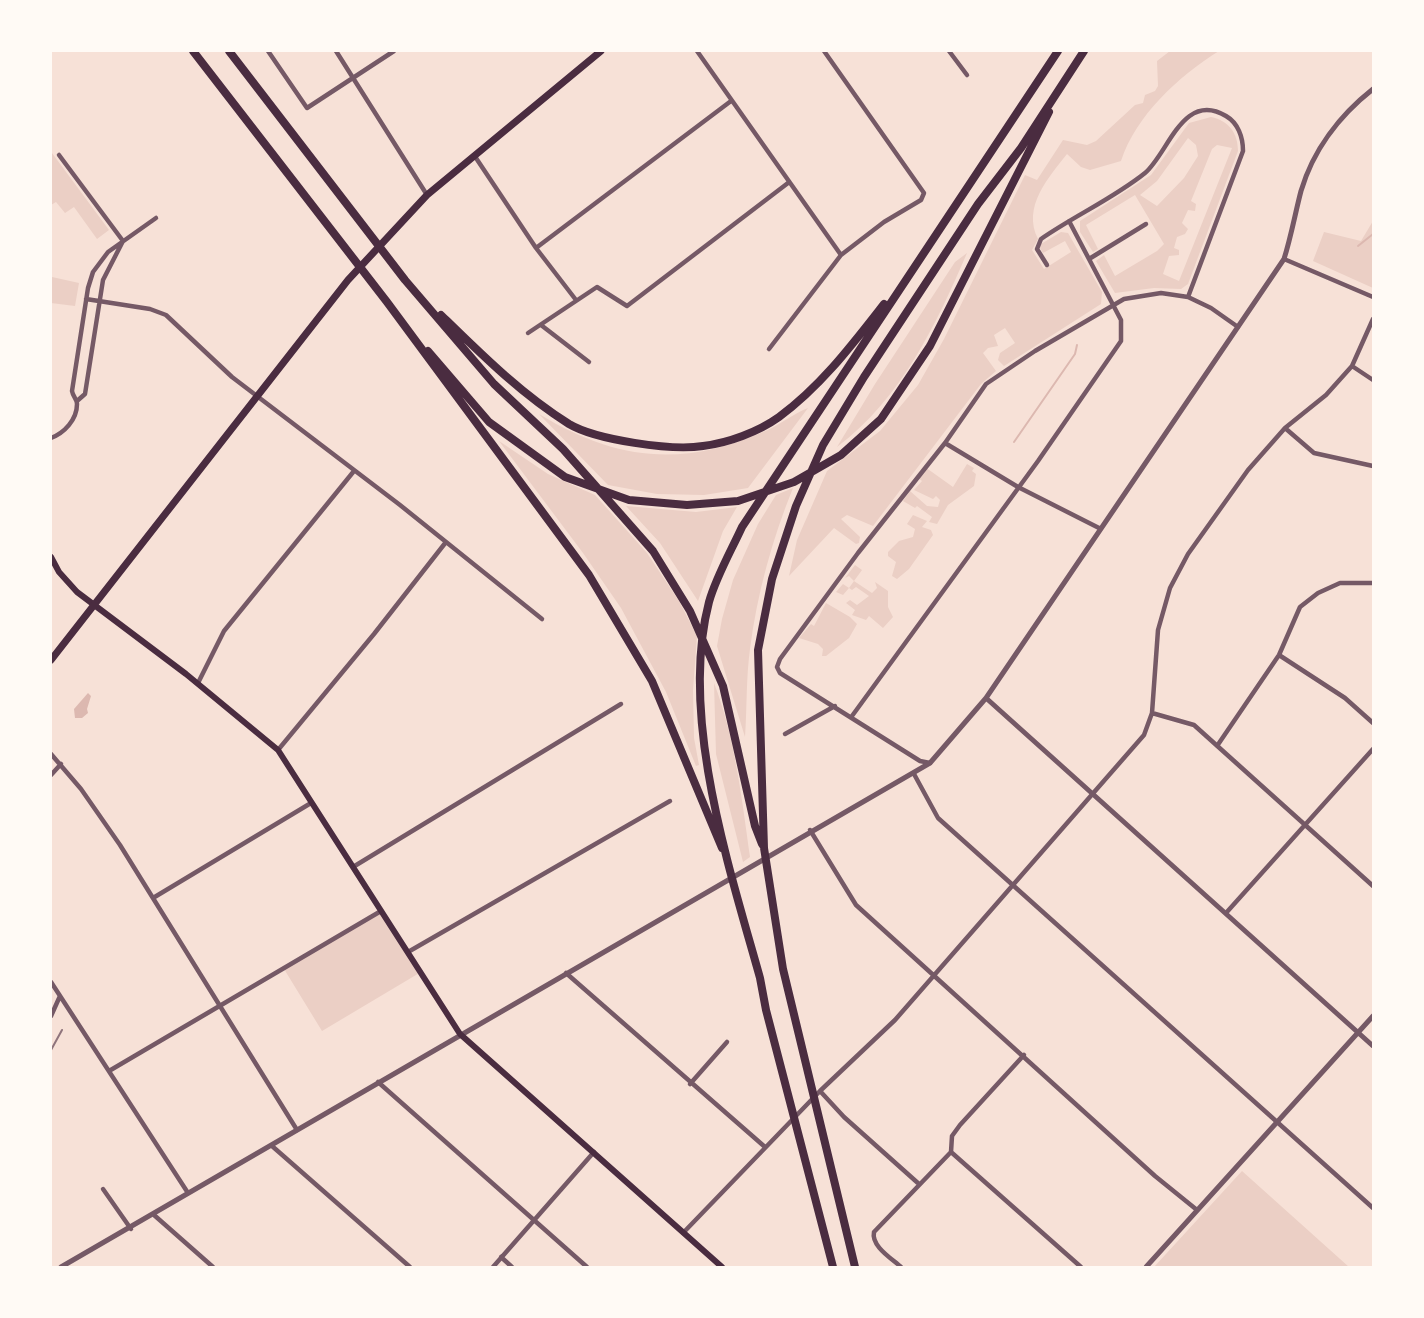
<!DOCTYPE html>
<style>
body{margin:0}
#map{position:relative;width:1424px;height:1318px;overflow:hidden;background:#f7e1d7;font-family:"Work Sans",sans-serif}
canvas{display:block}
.frame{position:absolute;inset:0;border:52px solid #fffaf5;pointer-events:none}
</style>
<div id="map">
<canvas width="1424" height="1318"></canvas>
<div class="frame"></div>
</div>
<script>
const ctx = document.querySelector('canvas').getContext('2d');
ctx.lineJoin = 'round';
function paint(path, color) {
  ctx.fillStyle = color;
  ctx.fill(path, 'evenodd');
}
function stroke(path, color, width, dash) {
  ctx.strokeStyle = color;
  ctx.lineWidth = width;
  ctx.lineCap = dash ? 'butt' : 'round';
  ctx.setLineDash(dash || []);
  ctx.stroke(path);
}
paint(new Path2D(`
 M1170,51H1219C1179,76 1136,115 1121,161L1090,170L1081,167L1067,154C1048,178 1022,207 1038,239L1032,250L1044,269L1071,252L1065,241L1043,253L1040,248L1041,244L1061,232L1068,233L1102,292L1101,304L1004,366L998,360L1000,353L1015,343L1005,328L994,335L998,346L988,348L983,353L996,371L981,384L873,526L847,515L841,519L860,537L859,543L856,544L834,528L789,576L797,540L827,471L880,431L918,385L944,339L1025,175L1037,180L1063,140L1087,145L1096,141L1135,105L1143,103L1145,95L1155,91L1158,86L1157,61Z
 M1211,117C1229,121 1238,133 1238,151L1188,284L1181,289L1154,288L1115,293L1096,261L1104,255L1115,276L1157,251L1164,244L1135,195L1086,225L1098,249L1093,252L1080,232V221L1151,175L1189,123ZM1188,138L1196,145L1198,156L1184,178L1157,206L1140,195L1157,181ZM1217,145L1232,148L1179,281L1163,274L1169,256L1179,255V250L1174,248L1177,237L1185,234L1188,229L1182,223L1188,210L1195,211L1196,204L1191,201L1212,149Z
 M52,153L109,230L97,239L74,207L65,213L56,202L51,205Z
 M1373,221V288L1313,261L1324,232L1361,241Z
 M967,253C936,325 901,399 837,447L875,384L955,262Z
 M52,272V277L79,283L75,306L51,303Z
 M808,408L748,488L704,495L657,494L608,485L539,414C615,460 681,468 763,432C779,426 792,414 808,408Z
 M499,441L548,474L595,495L647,553L679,601L697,636L693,690L694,738L699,765L696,766L666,692L621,608L583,553Z
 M967,464L974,468L972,471L976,474L974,486L948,505L937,524L929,522L932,517L917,506L915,508L903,501L910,491L927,506L938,507L940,500L936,496L933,499L914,490L922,481L917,477L925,467L953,487Z
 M793,488C772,540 757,594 750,649C746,678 747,708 745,737L717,646L722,619L733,580L758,524L776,495Z
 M626,506L696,512L737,507L723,531L698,601L660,543Z
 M913,515L927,521L922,527L931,530L933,535L909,569L897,579L892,576L896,562L888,556V552L899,541L913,537L915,529L907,524Z
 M855,565L862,570L854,581L872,593L877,588L875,582L888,591V607L893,617L883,628L869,616L866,620L852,615L855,610L846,603L850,600L857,605L869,596L856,587L852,590L849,588L843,595L836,592L843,584L849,588L854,581L849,576L845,578Z
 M826,603L850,617L857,624L849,638L826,656H822L823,649L818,644L799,638L811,624L814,626Z
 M714,683C735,737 742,800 750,857L743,862L716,754Z
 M381,911L421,972L322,1031L284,969Z
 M1242,1171L1349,1267H1154Z`), '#ebcfc5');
paint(new Path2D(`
 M88,693L91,696L87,709L88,713L82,718H75L74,709Z`), '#dcb8b0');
stroke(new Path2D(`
 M1358,246L1373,234
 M1014,442L1075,354L1077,345`), '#dcb8b0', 2);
stroke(new Path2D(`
 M268,51L307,108L394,51
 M336,51L427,195
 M697,51L841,255
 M949,51L967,75
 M59,155L123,241
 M474,155L536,248L576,300
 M536,248L731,101
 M1089,259L1146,224
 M1284,259L1373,297
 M1047,265L1037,249L1041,239C1074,216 1114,198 1145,173C1168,154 1183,90 1226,116C1238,123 1243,137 1243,151L1188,297L1211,308L1238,327
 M86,299L150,309L166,315L232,377L400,505L542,619
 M541,325L589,362
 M528,333L597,287L627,306L788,183
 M769,349L841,255L884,222L921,200L924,193L824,51
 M1352,366L1373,380
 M77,401L85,394L103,280L123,241
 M1285,428L1314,453L1373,466
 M51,438C64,433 77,420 77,404C77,399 73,397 72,391L88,288L93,272L108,252L156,218
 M945,443L1018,487L1099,528
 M1279,655L1345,698L1373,723
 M198,683L224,631L354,471
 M1152,713L1194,725L1373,886
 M852,716L1038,461L1121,341V320L1069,221
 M785,734L835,706
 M1217,746L1279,655L1300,607L1318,593L1340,583H1373
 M278,750L374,634L446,542
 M51,754L81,789L120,845L297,1130
 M930,763L920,761L780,673L777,667L780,659L858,553L945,443L986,384L1035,351L1124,299L1161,293L1188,297
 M914,774L938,818L1373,1208
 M51,775L61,764
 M810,830L856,905L1155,1176L1197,1210
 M353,867L621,704
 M153,898L311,803
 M1226,913L1373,749
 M408,952L670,801
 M566,973L765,1147
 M51,982L188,1193
 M51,1016L60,996
 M109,1071L381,911
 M378,1082L587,1267
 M690,1084L727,1042
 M820,1091L844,1117L919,1184
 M272,1146L410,1267
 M951,1152L1081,1267
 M103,1189L131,1229
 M154,1215L213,1267
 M683,1233L820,1091L895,1020L1144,735L1152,713L1158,630L1170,588L1188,554L1248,470L1285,428L1326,395L1352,366L1373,319
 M501,1257L512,1267
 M493,1267L594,1152
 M901,1267C891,1258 871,1246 874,1232L951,1152L952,1136L960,1125L1024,1055`), '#755966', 4.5);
stroke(new Path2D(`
 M986,698L1373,1046
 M61,1267L930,763L986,698L1284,259C1291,237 1295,214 1301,191C1313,150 1340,115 1373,89
 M1146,1267L1373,1016`), '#755966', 5);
stroke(new Path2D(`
 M51,557L59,572L77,592L186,674L278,750L460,1034L722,1267`), '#4a2c40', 6);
stroke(new Path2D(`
 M51,660L348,280L427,195L601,51`), '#4a2c40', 7);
stroke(new Path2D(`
 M193,51L387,302L589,575L652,681L722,848
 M229,51L405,280L494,384L563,449L653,551L690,611L723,686L755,826L762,844
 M441,315C481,354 521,394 569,424C596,440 672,451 703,446C728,443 758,432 779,417C821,386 852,345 884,304
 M428,351L489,422L565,477L629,500L687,505L738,501L794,482L841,455L881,419L930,346L1049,112
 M833,1267L766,1010L760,978C729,867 679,716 709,602C716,577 731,551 742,527L1058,51
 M855,1267L783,969L764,848L758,650L772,579L796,506L823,445L864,377L978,204L1021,148L1084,51`), '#4a2c40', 8);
stroke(new Path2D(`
 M51,1050L62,1030`), '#8f747c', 2);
</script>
